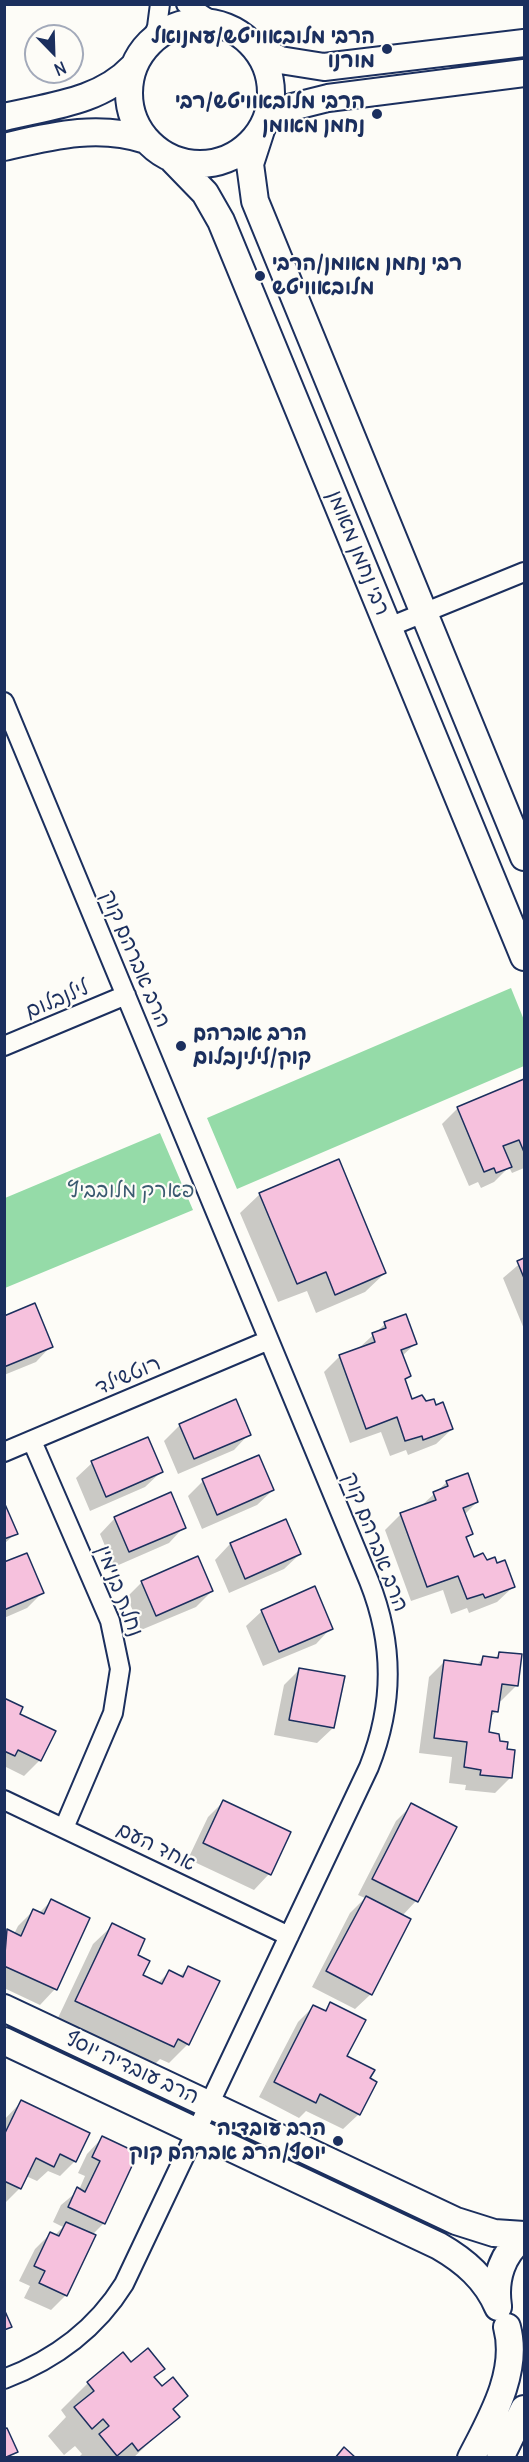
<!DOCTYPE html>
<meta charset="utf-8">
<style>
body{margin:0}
#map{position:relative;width:529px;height:2462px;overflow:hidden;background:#fdfcf7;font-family:Delius,sans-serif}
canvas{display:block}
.frame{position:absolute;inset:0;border:6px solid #1b2f5e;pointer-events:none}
.north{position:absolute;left:24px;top:24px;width:60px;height:60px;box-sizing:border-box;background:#fdfcf7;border:2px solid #a3aaba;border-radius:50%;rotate:157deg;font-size:16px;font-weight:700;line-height:24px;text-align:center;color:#1b2f5e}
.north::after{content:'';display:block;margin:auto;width:21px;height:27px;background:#1b2f5e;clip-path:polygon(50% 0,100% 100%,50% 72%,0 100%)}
</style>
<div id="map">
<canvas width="529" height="2462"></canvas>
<div class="frame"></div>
<div class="north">N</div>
</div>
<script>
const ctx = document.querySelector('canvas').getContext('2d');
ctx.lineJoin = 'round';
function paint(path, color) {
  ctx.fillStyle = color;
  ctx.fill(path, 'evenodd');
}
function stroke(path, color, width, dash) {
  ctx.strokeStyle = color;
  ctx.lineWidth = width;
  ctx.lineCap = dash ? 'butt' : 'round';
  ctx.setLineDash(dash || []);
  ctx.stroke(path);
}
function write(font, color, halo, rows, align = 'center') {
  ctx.font = font + ' Delius,"Playpen Sans Hebrew",sans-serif';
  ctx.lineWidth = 4.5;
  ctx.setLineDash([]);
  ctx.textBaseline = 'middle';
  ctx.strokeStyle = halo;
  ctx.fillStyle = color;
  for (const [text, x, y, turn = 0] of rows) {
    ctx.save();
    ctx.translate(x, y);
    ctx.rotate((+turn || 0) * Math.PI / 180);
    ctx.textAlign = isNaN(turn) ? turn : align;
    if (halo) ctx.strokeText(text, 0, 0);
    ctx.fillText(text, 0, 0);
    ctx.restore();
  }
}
paint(new Path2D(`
 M511,988L524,1020V1066L237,1189L207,1118Z
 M160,1133L193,1210L5,1288V1198Z`), '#95dba8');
paint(new Path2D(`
 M524,1080V1168L512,1173L509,1167L494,1182L481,1188L478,1182L469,1186L442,1124L458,1108Z
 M260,1194L385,1273L365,1292L316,1313L307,1291L278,1302L240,1213Z
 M524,1260V1329L503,1278Z
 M4,1318L51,1346L36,1362L4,1375Z
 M385,1324L415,1344L402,1356L410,1376L404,1381L411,1400L452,1429L436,1444L408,1455L406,1450L390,1456L381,1432L350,1443L324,1372L340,1356L358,1349Z
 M180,1425L249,1434L234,1450L178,1474L164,1441Z
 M147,1439L161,1472L145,1487L90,1511L76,1478L92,1463Z
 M203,1481L273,1490L257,1505L202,1529L188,1496Z
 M447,1482L477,1502L464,1515L471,1534L466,1539L473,1559L496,1565L513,1587L497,1602L469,1613L467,1608L451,1614L443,1590L411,1601L385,1530L401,1514L420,1507Z
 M4,1506L16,1533L4,1544Z
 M115,1518L184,1527L169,1543L114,1567L100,1534Z
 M285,1521L300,1554L284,1569L229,1593L215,1560L230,1544Z
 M4,1564L42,1593L27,1608L4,1618Z
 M142,1582L212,1591L196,1607L141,1630L127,1597Z
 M262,1611L331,1628L316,1644L263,1666L246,1626Z
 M499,1654L517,1685L501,1701L498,1700L497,1711L489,1718L487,1733L510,1778L495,1793L465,1790L466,1785L449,1783L452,1757L419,1753L429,1677L444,1662L476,1666L483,1658L494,1659Z
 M300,1669L333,1728L317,1743L274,1735L284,1685Z
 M4,1700L40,1760L24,1776L4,1766Z
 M223,1802L269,1874L254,1890L188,1859L208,1817Z
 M412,1805L455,1827L416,1901L402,1916L371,1994L355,2009L312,1987L350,1913L365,1898L358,1895L396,1821Z
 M51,1901L55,1989L40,2005L4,1988V1933L7,1931L14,1934L18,1926L34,1910L39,1913Z
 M113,1925L136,1956L141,1976L157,1984L169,1972L179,1977L188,1968V2044L169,2063L160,2059L153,2066L57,2020L93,1944Z
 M331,2004L345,2057L368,2079L359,2114L343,2129L306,2111L299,2118L259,2097L298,2022L314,2006L323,2012Z
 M21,2102L75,2161L60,2176L48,2171L37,2181L26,2176L20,2188L4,2204V2120Z
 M102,2138L104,2223L92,2235L66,2295L51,2310L24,2298L30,2286L19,2281L35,2249L50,2234L55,2235L63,2227L53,2222L61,2205L79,2190L85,2176L78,2173L87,2154Z
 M131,2364L163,2368L153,2378L178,2416L133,2458H78L82,2454L75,2446L64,2455L48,2436L66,2417L61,2410L88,2383Z`), '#0003');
const building = new Path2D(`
 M524,1079V1152L519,1140L503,1146L512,1167L496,1173L494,1168L484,1172L457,1107Z
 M339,1159L386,1273L335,1295L326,1272L297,1284L259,1193Z
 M524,1258V1278L517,1261Z
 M35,1303L53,1347L4,1367V1316Z
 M406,1314L417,1344L401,1350L411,1376L405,1379L412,1399L422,1395L426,1401L434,1399L436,1405L443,1402L453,1429L423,1440L422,1436L405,1441L397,1417L366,1429L339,1355L375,1342L372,1333L386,1328L384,1322Z
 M236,1399L251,1435L194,1459L179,1424Z
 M148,1437L163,1472L106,1497L91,1461Z
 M259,1455L274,1490L217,1515L202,1479Z
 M468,1473L478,1502L463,1508L473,1534L466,1537L474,1557L483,1553L487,1560L495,1557L497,1563L505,1560L515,1587L485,1598L483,1594L467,1599L458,1576L427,1587L400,1513L436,1500L433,1492L448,1486L446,1481Z
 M171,1492L186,1528L129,1552L114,1517Z
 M4,1502L18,1534L4,1539Z
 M286,1519L301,1554L245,1579L230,1543Z
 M27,1553L44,1593L4,1610V1562Z
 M198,1556L213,1591L156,1616L141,1581Z
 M315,1586L333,1629L279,1652L261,1610Z
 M499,1652L522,1654L518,1686L502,1684L498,1712L492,1711L489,1732L499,1734L500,1741L508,1742L507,1749L515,1750L512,1778L480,1775L481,1770L464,1767L467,1742L434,1738L444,1660L481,1665L483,1656L498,1658Z
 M299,1668L345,1676L334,1728L289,1720Z
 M4,1698L23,1707L20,1714L56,1731L41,1761L18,1750L15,1756L4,1751Z
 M223,1800L291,1832L271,1875L203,1843Z
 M411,1803L457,1827L418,1902L372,1879Z
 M366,1896L411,1919L372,1995L326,1971Z
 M51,1899L90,1918L57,1990L4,1966L7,1929L21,1936L33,1909L44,1914Z
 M112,1923L145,1939L138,1955L150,1961L143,1975L162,1984L169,1970L183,1977L188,1966L220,1981L189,2045L178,2039L174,2047L75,2001Z
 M330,2002L366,2020L347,2056L375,2070L370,2078L377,2082L360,2115L320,2094L316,2103L274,2082L313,2005L326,2011Z
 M21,2100L90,2133L76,2162L60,2154L54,2167L36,2158L21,2189L4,2181V2135Z
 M102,2136L138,2153L105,2224L68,2207L77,2187L85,2192L100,2161L92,2157Z
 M66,2222L96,2235L67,2296L39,2283L45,2271L34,2266L50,2232L59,2236Z
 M4,2309L12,2327L4,2330Z
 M148,2348L165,2369L154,2377L162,2386L173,2377L188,2396L173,2409L180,2417L138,2451L132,2443L117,2456L99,2434L109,2426L103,2419L92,2429L74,2407L94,2391L87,2382L123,2352L131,2362Z
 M7,2428L18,2452L4,2458V2429Z
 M344,2447L356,2458H335Z`);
paint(building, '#f6c1dd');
stroke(building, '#1b2f5e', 1.5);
const street = new Path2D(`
 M186,4L216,24
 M152,40L157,27L160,4
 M389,627L524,572
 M4,702L369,1581C394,1644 394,1704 369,1767L124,2284C96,2329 54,2360 4,2379
 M4,1046L126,995
 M32,1441L110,1621L120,1669L113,1713L64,1828
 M4,1452L269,1340
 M4,1800L289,1936`);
const secondary = new Path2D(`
 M129 93a71 71 0 1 1 142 0a71 71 0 1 1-142 0Z
 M254,46L280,60L324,67L524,43
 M4,117C50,106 100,102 133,67
 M266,120L288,108L328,98L524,73
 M261,130L250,164L255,201L524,857
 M4,147C52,136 98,124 146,140
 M173,160L205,193L221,221L524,957
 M4,2008L456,2221L494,2233L524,2235
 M4,2041L439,2246C465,2261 486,2279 498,2307
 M498,2306C494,2279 502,2253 524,2237
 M471,2458C491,2419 519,2372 507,2327
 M500,2458L524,2409`);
stroke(street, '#1b2f5e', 22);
stroke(secondary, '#1b2f5e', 30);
stroke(street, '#fdfcf7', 18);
stroke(secondary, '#fdfcf7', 26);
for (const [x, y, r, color] of [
 [387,49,6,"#1b2f5e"],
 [377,114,6,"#1b2f5e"],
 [260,276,6,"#1b2f5e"],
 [181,1046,6,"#1b2f5e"],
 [338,2141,6,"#1b2f5e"]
]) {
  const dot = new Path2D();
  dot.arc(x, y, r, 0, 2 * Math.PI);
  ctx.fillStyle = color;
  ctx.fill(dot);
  stroke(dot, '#fdfcf7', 2);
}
write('bold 21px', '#1b2f5e', '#fdfcf7', [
 ["הרבי מלובאוויטש/עמנואל",375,37],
 ["מורנו",375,61],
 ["הרבי מלובאוויטש/רבי",365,102],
 ["נחמן מאומן",365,126],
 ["רבי נחמן מאומן/הרבי",272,264,"left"],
 ["מלובאוויטש",272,288,"left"],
 ["הרב אברהם",193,1034,"left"],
 ["קוק/לילינבלום",193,1058,"left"],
 ["הרב עובדיה",326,2129],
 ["יוסף/הרב אברהם קוק",326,2153]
], 'right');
write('21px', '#1b2f5e', '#fdfcf7', [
 ["רבי נחמן מאומן",358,553,68],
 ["הרב אברהם קוק",135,959,67],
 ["לילנבלום",57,1000,-23],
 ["רוטשילד",128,1376,-23],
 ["הרב אברהם קוק",375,1542,69],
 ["נחלת בנימין",119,1591,69],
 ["אחד העם",156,1847,26],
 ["הרב עובדיה יוסף",132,2068,25]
]);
write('21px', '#3a5a70', '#fdfcf7', [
 ["פארק מלובביץ",131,1191]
]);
</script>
